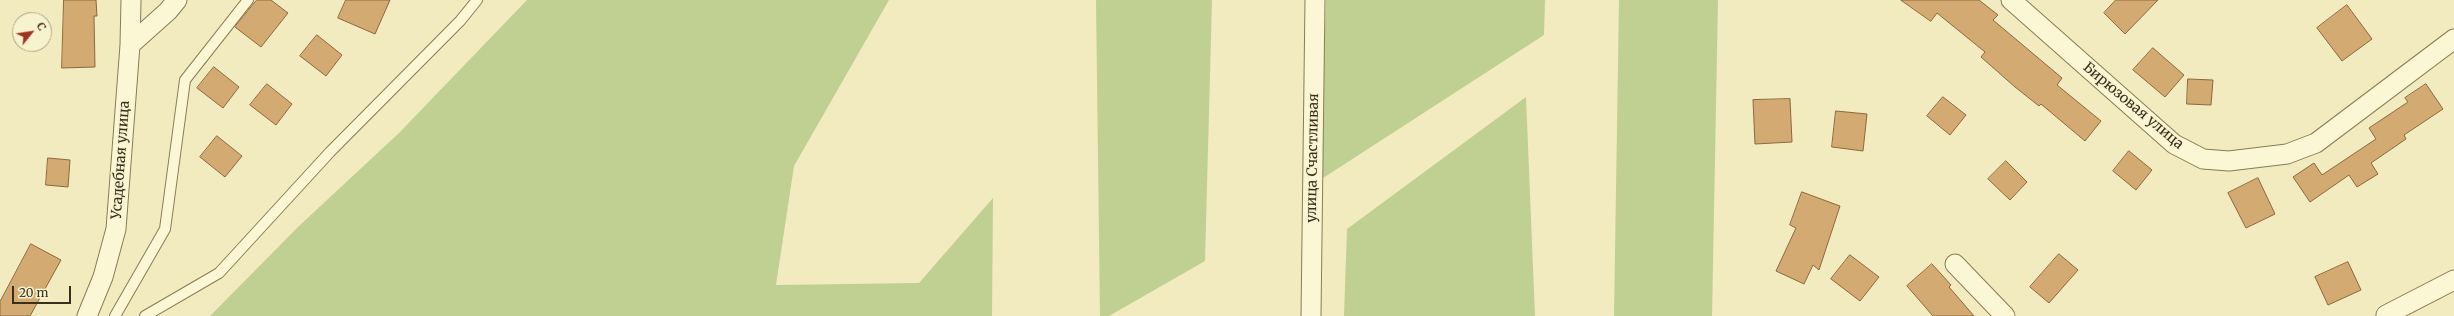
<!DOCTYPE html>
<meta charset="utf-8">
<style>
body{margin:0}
#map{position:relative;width:2454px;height:316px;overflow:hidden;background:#f1ebbf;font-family:Merriweather,serif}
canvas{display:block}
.north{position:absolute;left:12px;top:12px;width:40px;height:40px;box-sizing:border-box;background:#f8f3cf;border:1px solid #aca587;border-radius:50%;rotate:60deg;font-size:11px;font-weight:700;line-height:16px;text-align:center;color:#3a2f1c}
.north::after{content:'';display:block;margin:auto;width:14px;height:18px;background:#9f3521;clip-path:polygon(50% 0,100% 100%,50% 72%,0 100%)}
.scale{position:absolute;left:12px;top:286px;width:59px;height:18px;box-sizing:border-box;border:2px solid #3a2f1c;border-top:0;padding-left:5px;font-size:12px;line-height:14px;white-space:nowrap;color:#3a2f1c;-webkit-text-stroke:3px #f8f3cf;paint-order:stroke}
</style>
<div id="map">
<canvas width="2454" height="316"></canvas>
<div class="north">С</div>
<div class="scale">20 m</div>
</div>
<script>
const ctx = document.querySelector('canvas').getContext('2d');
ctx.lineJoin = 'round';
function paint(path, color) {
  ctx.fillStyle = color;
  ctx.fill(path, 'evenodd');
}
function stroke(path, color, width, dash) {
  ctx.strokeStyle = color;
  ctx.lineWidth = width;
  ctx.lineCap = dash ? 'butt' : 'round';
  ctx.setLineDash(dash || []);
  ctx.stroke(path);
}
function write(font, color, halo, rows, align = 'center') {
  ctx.font = font + ' Merriweather,serif';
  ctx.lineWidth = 3;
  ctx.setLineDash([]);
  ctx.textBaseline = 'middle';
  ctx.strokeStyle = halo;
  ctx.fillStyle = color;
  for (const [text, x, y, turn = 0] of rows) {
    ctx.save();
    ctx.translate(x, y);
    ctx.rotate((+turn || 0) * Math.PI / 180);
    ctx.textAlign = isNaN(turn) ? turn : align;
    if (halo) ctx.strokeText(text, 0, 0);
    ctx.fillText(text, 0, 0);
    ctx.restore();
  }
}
paint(new Path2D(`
 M527,0H889L794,166L776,285L919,283L993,198L992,316H210L299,226L399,133Z
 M1096,0H1212L1205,261L1109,316H1100Z
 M1326,0H1545L1544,35L1320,180Z
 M1619,0H1718L1712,316H1614Z
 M1526,97L1535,316H1344L1347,229Z`), '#bfd092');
const building = new Path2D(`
 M64,0H96L97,16H94L95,67L62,68Z
 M257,0H271L288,13L261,47L235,27Z
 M346,0H390L375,34L338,18Z
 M1901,0H1979L1998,15L1993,20L2062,78L2057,85L2101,121L2085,141L2041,104L2039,106L2015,87L1981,57L1985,52L1937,13L1931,21Z
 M2116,0H2158L2125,34L2104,13Z
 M2347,5L2372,39L2342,61L2317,28Z
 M317,35L342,55L326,76L300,56Z
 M2153,48L2184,75L2165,97L2133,70Z
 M214,67L239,87L223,108L197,88Z
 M2188,79L2213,80L2211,105L2187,104Z
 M267,84L292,104L276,125L250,105Z
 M2426,84L2443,109L2404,135L2406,139L2371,163L2378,174L2357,187L2349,175L2310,202L2293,177L2314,163L2322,175L2376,139L2369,128L2408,102L2405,98Z
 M1943,97L1966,115L1950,135L1927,116Z
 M1790,99L1792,142L1755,144L1753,100Z
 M1836,111L1867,114L1863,151L1832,147Z
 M217,136L242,156L225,177L200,157Z
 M2129,151L2152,170L2136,190L2113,171Z
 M48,158L70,160L68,187L46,185Z
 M2006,161L2027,182L2010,200L1988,179Z
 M2258,178L2275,214L2246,228L2228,193Z
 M1802,192L1840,206L1819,270L1813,265L1804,284L1776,271L1796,228L1790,225Z
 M31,244L61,260L30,316H0V302Z
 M2059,254L2078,270L2049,303L2030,287Z
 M1850,255L1879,277L1860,301L1831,279Z
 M2348,262L2361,290L2328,305L2315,277Z
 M1932,264L1951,285L1949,287L1974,316H1933L1907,286Z`);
paint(building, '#d3aa72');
stroke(building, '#8d683a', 1);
const lane = new Path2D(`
 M115,316L165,229L185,80L248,0
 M145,316L219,273L330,152L460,21L477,0`);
const street = new Path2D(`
 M2011,0L2174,144L2203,159L2229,161L2287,154L2316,143L2454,39
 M130,45L168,11L177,0
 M1955,264L2005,316
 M2386,315L2454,280
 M87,316L103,277L116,229L130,45L131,0
 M1311,316L1315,0`);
stroke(lane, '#8b7b56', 12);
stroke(street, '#8b7b56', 21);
stroke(lane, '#fbf6d3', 10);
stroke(street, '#fbf6d3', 19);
write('14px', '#3a2f1c', '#f8f3cf', [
 ["Бирюзовая улица",2133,106,40],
 ["улица Счастливая",1313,158,-89],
 ["Усадебная улица",121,160,-86]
]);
</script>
